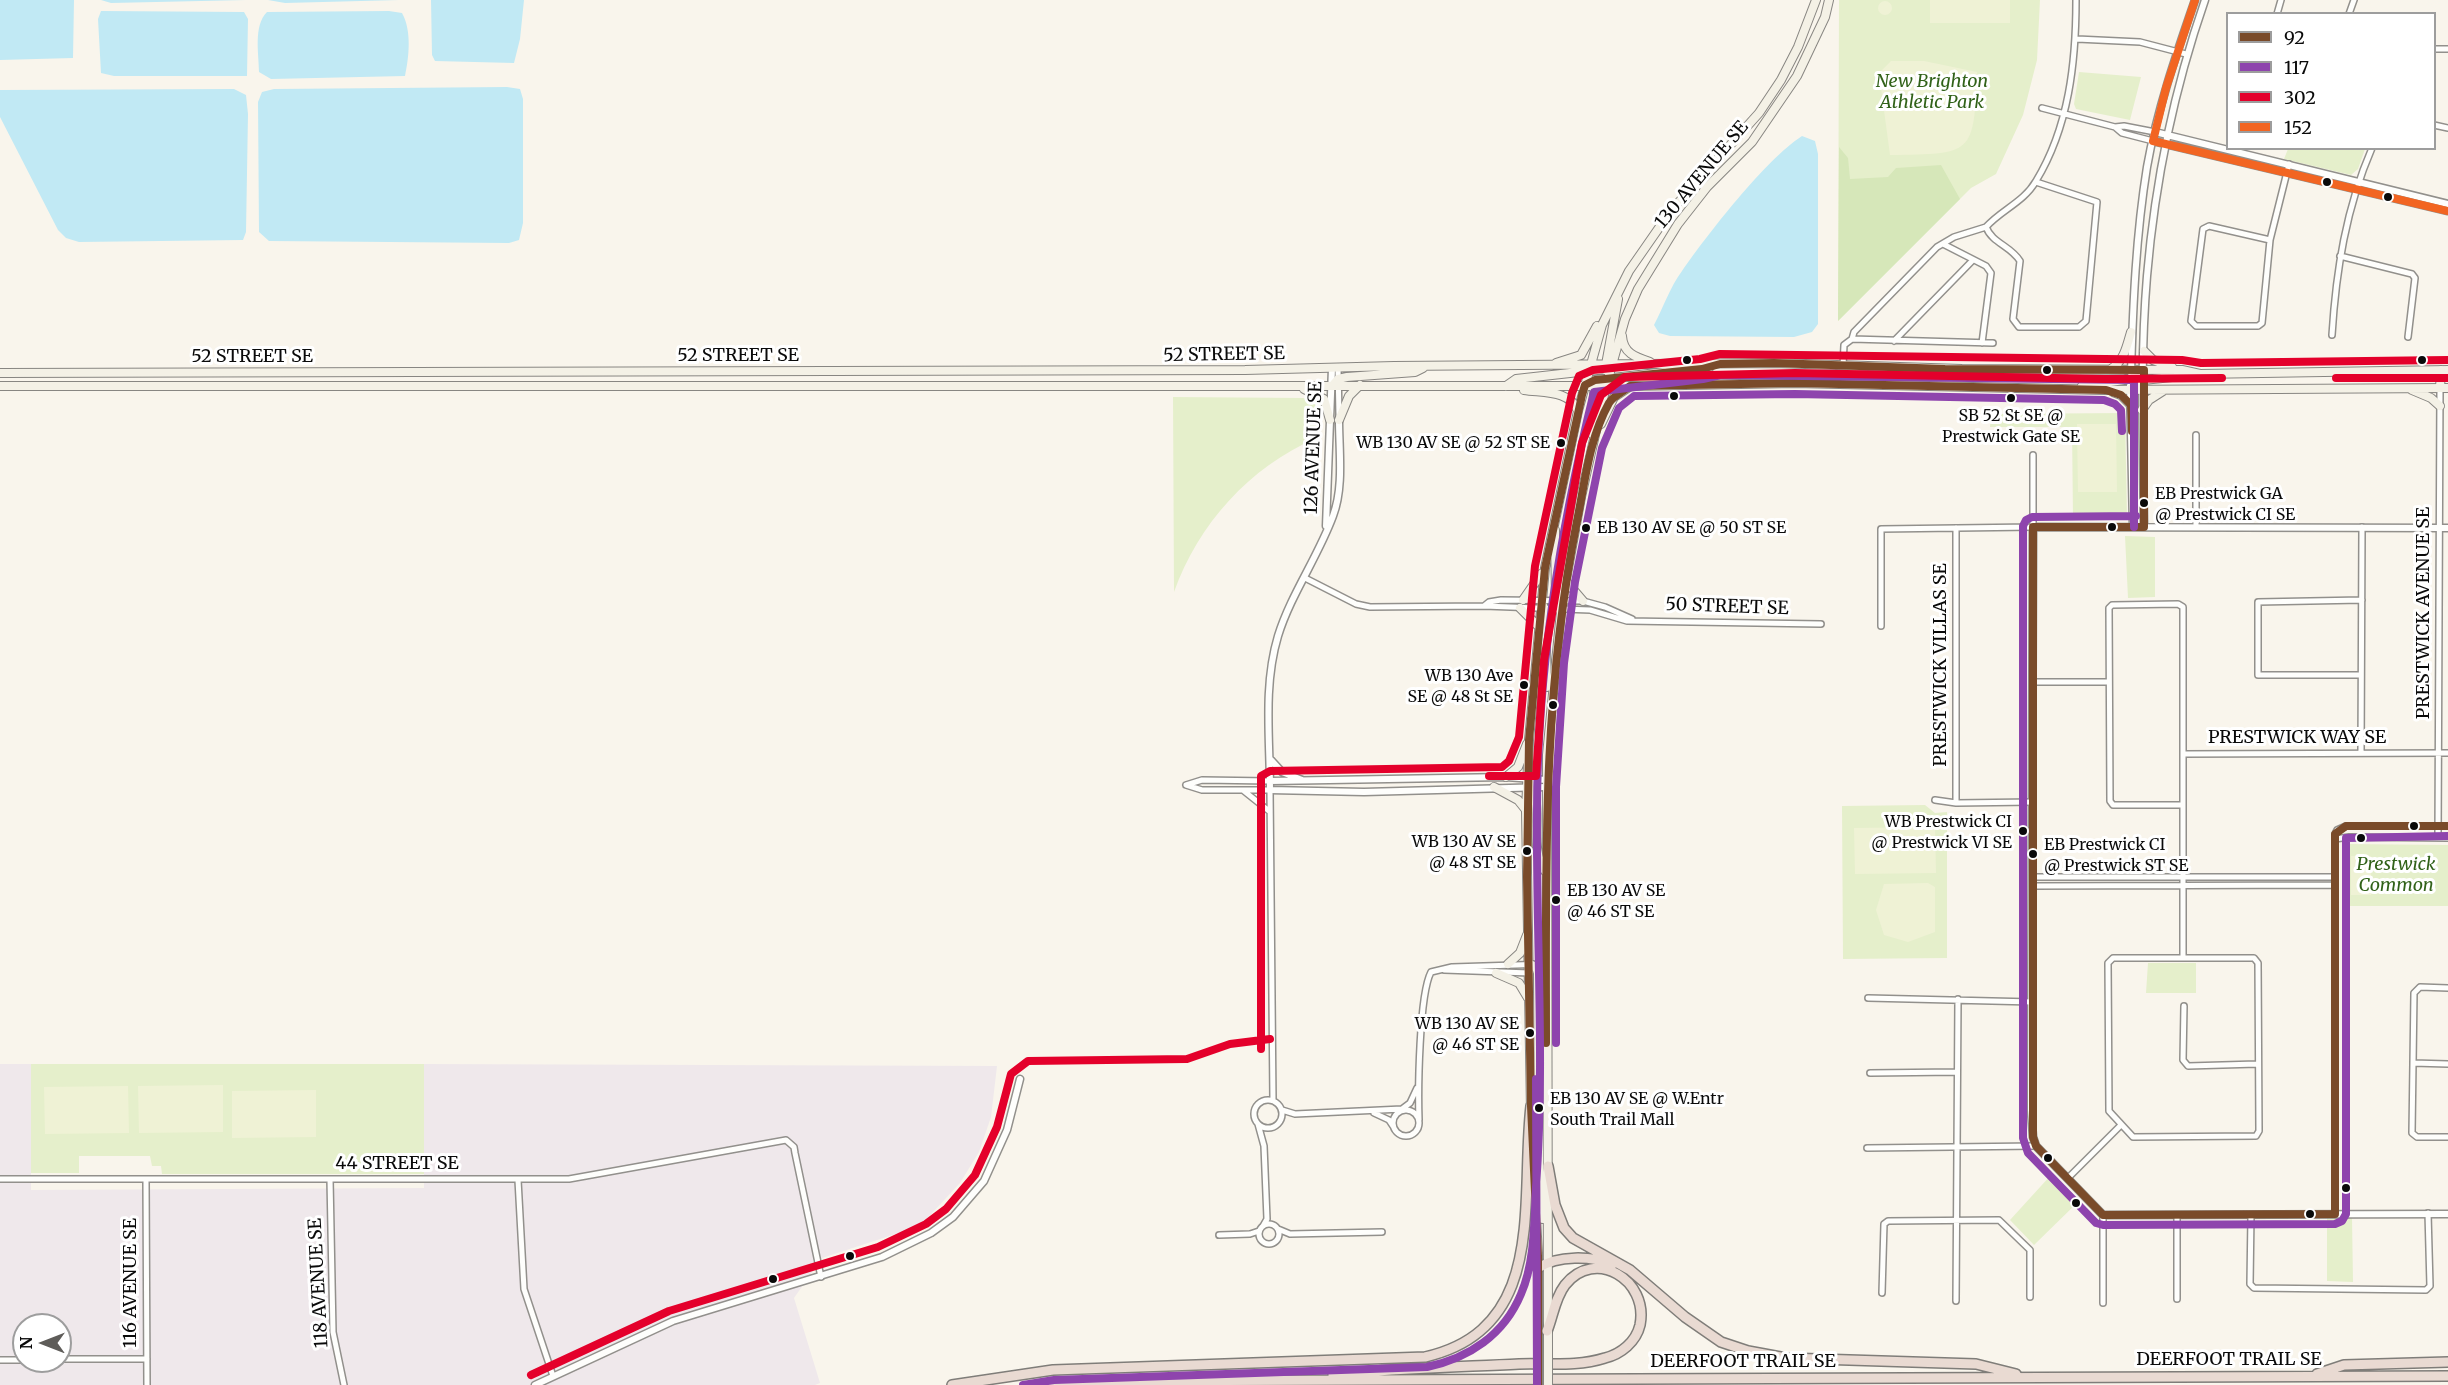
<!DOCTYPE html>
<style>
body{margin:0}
#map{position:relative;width:2448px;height:1385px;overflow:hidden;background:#f9f5ec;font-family:Merriweather,serif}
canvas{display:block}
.legend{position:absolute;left:2226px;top:12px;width:210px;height:138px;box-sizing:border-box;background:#fff;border:2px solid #9d9d9d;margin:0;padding:8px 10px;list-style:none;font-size:18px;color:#0a0a0a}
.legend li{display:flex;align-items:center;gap:12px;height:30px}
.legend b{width:30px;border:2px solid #9d9d9d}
.north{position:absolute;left:12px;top:1313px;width:60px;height:60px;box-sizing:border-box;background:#fff;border:2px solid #9d9d9d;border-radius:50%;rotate:270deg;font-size:16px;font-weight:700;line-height:24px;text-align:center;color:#0a0a0a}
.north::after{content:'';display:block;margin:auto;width:21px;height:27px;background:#5e5c59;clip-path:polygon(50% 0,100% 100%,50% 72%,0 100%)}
</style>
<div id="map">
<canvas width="2448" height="1385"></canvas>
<ul class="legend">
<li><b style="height:8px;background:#7a4b2a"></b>92</li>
<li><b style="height:8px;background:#8e44ad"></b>117</li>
<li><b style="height:8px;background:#e4002b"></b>302</li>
<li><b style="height:8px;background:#f26522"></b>152</li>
</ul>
<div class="north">N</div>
</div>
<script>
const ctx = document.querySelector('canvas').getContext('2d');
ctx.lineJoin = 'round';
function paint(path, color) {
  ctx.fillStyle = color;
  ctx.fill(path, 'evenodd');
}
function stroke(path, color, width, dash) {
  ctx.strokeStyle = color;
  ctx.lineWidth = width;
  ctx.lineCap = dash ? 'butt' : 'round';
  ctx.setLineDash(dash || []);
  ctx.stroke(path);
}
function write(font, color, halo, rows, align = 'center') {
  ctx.font = font + ' Merriweather,serif';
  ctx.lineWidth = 6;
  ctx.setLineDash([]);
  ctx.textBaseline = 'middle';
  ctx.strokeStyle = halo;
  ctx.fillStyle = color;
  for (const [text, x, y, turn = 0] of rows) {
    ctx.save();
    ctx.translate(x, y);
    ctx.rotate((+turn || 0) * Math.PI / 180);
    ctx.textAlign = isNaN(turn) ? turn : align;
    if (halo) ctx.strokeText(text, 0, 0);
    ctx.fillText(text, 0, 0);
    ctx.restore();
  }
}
paint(new Path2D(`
 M0,1064H31V1190L424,1188V1064L997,1066L991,1117L979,1152L960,1183L920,1226L822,1258L794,1298L820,1383L815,1385H0ZM24,1325H60V1361H24Z`), '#efe8eb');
paint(new Path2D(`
 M1839,0H2040L2037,60L2023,115L1996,174L1971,188L1838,321Z
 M2079,72L2141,77L2130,120L2076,109L2074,104Z
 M2288,149V148L2365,149L2358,169L2351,175L2284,159Z
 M1173,397L1303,398L1314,401L1321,408L1322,426H1315L1316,438C1249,468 1199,523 1174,592Z
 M2125,413L2127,518L2073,519L2072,427H1990L1991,414Z
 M2125,536L2155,537V597L2128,598Z
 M1925,805L1935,813L1947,812V958L1843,959L1842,806Z
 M2344,844L2448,845V906H2344Z
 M2148,963H2196V993H2146Z
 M31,1064H424V1174H162L161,1166H152L150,1156H79V1173H31Z
 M2051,1175L2078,1202L2034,1245L2010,1220Z
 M2327,1218H2352L2353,1282L2327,1281Z`), '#e5efcb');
paint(new Path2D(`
 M1839,147L1848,158L1850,179L1888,177L1896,168L1941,165L1960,199L1838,321Z`), '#d6e7b9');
paint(new Path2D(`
 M1930,0H2010V23H1930Z
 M1878 8a7 7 0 1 1 14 0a7 7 0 1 1-14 0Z
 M1891,61H1924L1977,72C1974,155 1973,154 1890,155L1879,73Z
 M2077,424H2116L2117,492H2078Z
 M1935,827L1936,873L1855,874L1854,828Z
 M2351,856H2371V895H2351Z
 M1928,883L1935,887V932L1908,942L1884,935L1876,910L1884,884Z
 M223,1085V1132L139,1133L138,1086Z
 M128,1086L129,1133L45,1134L44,1087Z
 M316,1090V1137L232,1138V1091Z`), '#eff2d5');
paint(new Path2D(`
 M0,0H74L73,58L0,60Z
 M101,0H246L111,3Z
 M268,0H399L285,3Z
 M431,0H524L520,39L514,63L435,61L432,55Z
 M101,11L244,12L248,19L247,76H114L101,73L98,19Z
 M389,11L402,13C412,31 409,57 405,76L271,79L259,72C259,54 253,26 267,12Z
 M507,87L520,89L523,99V223L519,240L509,243L269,241L259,232L258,102L262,92L274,89Z
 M234,89L246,95L248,114L246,232L243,240L79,242L66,238L58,230L0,117V90Z
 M1802,136L1815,141L1818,154V324L1812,332L1794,337L1670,336L1659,333L1654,325C1663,308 1670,287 1682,271C1708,234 1765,160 1802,136Z`), '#c1e9f4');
const minor = new Path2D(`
 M2277,14L2281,0
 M2349,14L2354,0
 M2077,39L2140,42L2186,54
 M2434,49H2448
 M2042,108L2115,127L2122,133L2153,141
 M2434,125L2448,128
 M2115,127L2124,126L2155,132
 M2036,182L2097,202L2086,321L2079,327H2019L2013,319L2020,261C2011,246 1992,243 1986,227C2001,210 2024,202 2036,181C2069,127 2076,62 2076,0
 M1986,227L1954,237L1937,247L1854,332L1852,339L1993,343
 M2270,240L2209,226L2203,229L2191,321L2196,326H2258L2262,323L2270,240L2289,164
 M1943,244L1986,266L1991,273L1982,343
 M2340,256L2412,274L2415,278L2408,337
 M2332,335C2336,271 2346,208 2372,148
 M1894,341L1972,261
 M1843,366L1844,345L1852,339
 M1338,368L1339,416
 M2196,435V527
 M1956,528V803
 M1305,578L1356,604L1370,607L1484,606L1590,610L1627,621L1821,624
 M1484,606L1489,602L1501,600L1583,601L1605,607L1632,619
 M1881,626V529L2033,527V455
 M2361,675H2258V602L2362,600
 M2033,682H2109
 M2361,752L2362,527
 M2183,754L2448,753
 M1186,785L1202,790H1270L1273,1101
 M1186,785L1202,780L1270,781
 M1244,791L1269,811
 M1935,800L1956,803L2033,802
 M2183,805H2113L2110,801L2109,608L2112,605L2178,604L2183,607V958
 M2438,838L2440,388
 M2335,839L2349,837L2448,838
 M2033,877H2334
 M2033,886L2334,885
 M2113,958H2254L2258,963L2259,1131L2256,1136L2133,1137L2109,1111L2108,963Z
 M1444,970L1530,973
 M2448,988L2420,987L2414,993L2412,1133L2417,1137H2448
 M1868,998L2033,1002
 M2184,1006L2183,1060L2188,1066L2257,1064
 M2413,1063L2448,1064
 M1870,1073L1957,1072
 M1254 1114a14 14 0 1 1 28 0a14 14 0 1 1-28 0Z
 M1393 1123a13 13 0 1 1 26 0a13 13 0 1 1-26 0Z
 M1282,1110L1295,1114L1402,1109L1410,1103L1417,1088
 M1374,1113L1389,1120L1393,1126
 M1419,1120C1418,1091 1419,995 1431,972L1452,967L1547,964
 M1258,1124L1264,1146L1267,1219L1263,1226
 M1867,1148L2036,1146
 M2068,1178L2120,1126
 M0,1179H569L786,1140L794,1147L795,1153L821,1277
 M330,1179L333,1332L344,1385
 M146,1180L147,1385
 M518,1180L524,1289L553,1376
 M2335,1214V834L2337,830L2346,826H2448
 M2103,1215V1303
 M2177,1215V1299
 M2251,1215L2250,1284L2254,1288L2426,1290L2430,1286L2428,1213
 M1259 1234a10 10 0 1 1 20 0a10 10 0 1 1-20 0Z
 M1278,1229L1290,1234L1382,1232
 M1219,1235L1250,1234L1259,1231
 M1882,1293L1884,1224L1888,1221L1999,1220L2030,1250V1297
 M1956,1301L1958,999
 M60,1359H147
 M0,1360H24`);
const tertiary = new Path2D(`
 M2155,132L2448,204
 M2153,141L2448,211
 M2131,373C2133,304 2136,235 2147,167C2157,110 2176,55 2195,0
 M2130,386L2133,527
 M1339,420C1339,451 1344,487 1333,516C1318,557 1291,594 1278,636C1263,686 1270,739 1270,790L1364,792L1546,787
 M1326,526L1332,368
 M2144,527C2143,444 2140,359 2147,276C2155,182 2174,89 2205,0
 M2448,528L2033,527L2031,1110L2033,1137L2036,1146L2103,1215L2448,1214
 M1271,760L1282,772L1302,780
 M1270,781L1506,777L1546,780
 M535,1385L673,1321L882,1257L931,1233L953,1217L984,1181L1007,1130L1020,1079`);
const secondary = new Path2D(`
 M1622,336C1623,353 1635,357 1650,362
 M2144,351L2153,360L2172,367
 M1556,363L1581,355L1597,326
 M2111,369C2124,361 2127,346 2131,332
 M1605,370L1618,299
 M0,373L1245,370L1394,366L1774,363L1962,369L2182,370L2200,374L2448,370
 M1586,385L1595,380L1710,367
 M0,386H1630L1795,383L2106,390L2448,388
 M1332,386L1338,379L1347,377L1415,372L1423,368
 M1506,386L1516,379L1606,369
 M2082,386L2131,379L2144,370
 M2440,388L2441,370
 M1304,389L1324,399L1330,420
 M2130,389L2143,380L2191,375
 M1524,390C1544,393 1570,390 1578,411
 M2412,390L2431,398L2440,406
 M2113,392L2121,395L2131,405
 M2142,410L2149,400L2163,391
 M1339,420L1349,396L1360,385
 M1601,424L1614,397L1629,387
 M1591,433L1595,382
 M1555,530L1556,600V607L1560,610
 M1565,580L1583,601
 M1523,600L1541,574
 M1541,601L1545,610L1547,687
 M1520,608L1538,626
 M1506,777L1518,767L1527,744
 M1528,780C1546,805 1527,846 1545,871
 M1494,787L1518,800L1526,810
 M1508,964L1520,953L1527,935
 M1530,964L1536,967L1538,973L1539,1162L1543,1219
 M1496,973L1519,983L1528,998
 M1531,1112L1526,811L1529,740L1545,568L1578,411L1602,325L1629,271L1670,212L1759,113L1781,80L1798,47L1816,0
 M1532,1139L1538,1256V1344
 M1548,1344L1547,755L1562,601L1581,497L1606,386L1625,319L1638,289L1678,224L1707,187L1752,142L1797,76L1825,17L1829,0`);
const motorway = new Path2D(`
 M1548,1166L1555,1205L1564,1228L1573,1238L1630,1270L1685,1317L1721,1342L1748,1351L1786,1358L1976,1364L2016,1374
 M1538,1268C1558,1255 1591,1256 1613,1264
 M2317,1374L2344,1365L2448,1362
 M1333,1375C1395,1368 1457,1367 1519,1364C1548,1363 1577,1367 1605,1358C1621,1354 1636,1342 1640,1325C1649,1280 1595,1247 1565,1285C1555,1298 1553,1316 1547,1331
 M952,1385L1053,1370L1425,1357C1548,1329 1520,1202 1531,1106
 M1039,1385L1095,1381L2448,1376`);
stroke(minor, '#92908c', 8);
stroke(tertiary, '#92908c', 9);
stroke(secondary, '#888682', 10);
stroke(motorway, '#7f7d79', 12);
stroke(minor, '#fefefc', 5);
stroke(tertiary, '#fefefc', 6);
stroke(secondary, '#f4f1e6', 8);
stroke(motorway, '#e9dad2', 9);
const secondaryBridge = new Path2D(`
 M1538,1385V1344
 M1548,1385V1344`);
stroke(secondaryBridge, '#888682', 10, []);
stroke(secondaryBridge, '#f4f1e6', 8);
stroke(new Path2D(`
 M1546,1043C1546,866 1542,696 1577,521C1585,482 1589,439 1609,403C1613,396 1624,391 1630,386L1795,383L2106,390L2121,395L2131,405L2132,431
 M2335,1214V834L2346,826H2448
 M1538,1385V1256L1531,1106L1527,877L1529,740L1545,568L1582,395L1585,385L1595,380L1702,369L1720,364L1774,363L1945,369L2144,370V527H2033V1137L2036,1146L2103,1215L2335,1214`), '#7a4b2a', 8);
stroke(new Path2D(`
 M2136,516L2032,517L2026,520L2023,526V1138L2028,1153L2096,1223L2103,1225L2335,1224L2342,1221L2346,1214V838L2448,836
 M1556,1043V787L1564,663L1575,582L1602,448L1619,408L1634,396L1795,394L2104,400L2115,404L2121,410L2122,431
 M1536,1079L1537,1385
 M1023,1385L1054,1380L1427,1367C1469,1358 1504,1335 1521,1294C1535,1262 1534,1222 1536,1187C1545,1062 1536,938 1537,813C1537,670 1560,531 1594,392L1703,379L1721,375L2134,380V527`), '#8e44ad', 8);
stroke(new Path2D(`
 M2336,378H2448
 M1489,776H1536L1544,660L1582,443L1601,395L1625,377L1795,373L2106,379L2222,378
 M1261,1049V776L1270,771L1502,767L1509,761L1519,737L1535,566L1572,393L1579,376L1593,370L1700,359L1720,354L2182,360L2201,363L2448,360
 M531,1375L669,1311L878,1247L926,1224L946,1209L975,1175L997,1127L1011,1074L1028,1061L1187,1059L1230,1044L1270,1039`), '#e4002b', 8);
stroke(new Path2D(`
 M2195,0L2166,88L2153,141L2448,211`), '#f26522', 8);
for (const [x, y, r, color] of [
 [2327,182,5,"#0a0a0a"],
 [2388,197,5,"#0a0a0a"],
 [1687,360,5,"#0a0a0a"],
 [2422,360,5,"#0a0a0a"],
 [2047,370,5,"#0a0a0a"],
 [1674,396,5,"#0a0a0a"],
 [2011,398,5,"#0a0a0a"],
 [1561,443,5,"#0a0a0a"],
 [2144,503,5,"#0a0a0a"],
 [2112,527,5,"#0a0a0a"],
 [1586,528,5,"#0a0a0a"],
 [1524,685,5,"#0a0a0a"],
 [1553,705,5,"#0a0a0a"],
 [2414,826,5,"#0a0a0a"],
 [2023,831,5,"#0a0a0a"],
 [2361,838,5,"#0a0a0a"],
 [1527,851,5,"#0a0a0a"],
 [2033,854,5,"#0a0a0a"],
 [1556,900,5,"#0a0a0a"],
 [1530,1033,5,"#0a0a0a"],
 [1539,1108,5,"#0a0a0a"],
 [2048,1158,5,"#0a0a0a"],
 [2346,1188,5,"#0a0a0a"],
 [2076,1203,5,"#0a0a0a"],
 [2310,1214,5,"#0a0a0a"],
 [850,1256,5,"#0a0a0a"],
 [773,1279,5,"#0a0a0a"]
]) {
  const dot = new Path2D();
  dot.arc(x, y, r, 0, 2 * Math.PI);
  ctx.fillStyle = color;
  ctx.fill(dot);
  stroke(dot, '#fff', 2);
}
write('16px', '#0a0a0a', '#fff', [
 ["SB 52 St SE @",2011,416,"center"],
 ["Prestwick Gate SE",2011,437,"center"],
 ["WB 130 AV SE @ 52 ST SE",1550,443],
 ["EB Prestwick GA",2155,494,"left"],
 ["@ Prestwick CI SE",2155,515,"left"],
 ["EB 130 AV SE @ 50 ST SE",1597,528,"left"],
 ["WB 130 Ave",1513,676],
 ["SE @ 48 St SE",1513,697],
 ["WB Prestwick CI",2012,822],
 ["@ Prestwick VI SE",2012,843],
 ["WB 130 AV SE",1516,842],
 ["@ 48 ST SE",1516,863],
 ["EB Prestwick CI",2044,845,"left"],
 ["@ Prestwick ST SE",2044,866,"left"],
 ["EB 130 AV SE",1567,891,"left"],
 ["@ 46 ST SE",1567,912,"left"],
 ["WB 130 AV SE",1519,1024],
 ["@ 46 ST SE",1519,1045],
 ["EB 130 AV SE @ W.Entr",1550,1099,"left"],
 ["South Trail Mall",1550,1120,"left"]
], 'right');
write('italic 18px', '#316219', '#fff', [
 ["New Brighton",1932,82],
 ["Athletic Park",1932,103],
 ["Prestwick",2396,865],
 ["Common",2396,886]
]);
write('18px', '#0a0a0a', '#fff', [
 ["130 AVENUE SE",1702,175,-50],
 ["52 STREET SE",1224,355,-1],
 ["52 STREET SE",738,356],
 ["52 STREET SE",252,357],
 ["126 AVENUE SE",1314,448,-88],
 ["50 STREET SE",1727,607,2],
 ["PRESTWICK AVENUE SE",2424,613,-90],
 ["PRESTWICK VILLAS SE",1941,665,-90],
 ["PRESTWICK WAY SE",2297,738],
 ["44 STREET SE",397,1164],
 ["116 AVENUE SE",131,1283,-90],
 ["118 AVENUE SE",319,1283,-93],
 ["DEERFOOT TRAIL SE",2229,1360],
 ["DEERFOOT TRAIL SE",1743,1362]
]);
</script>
